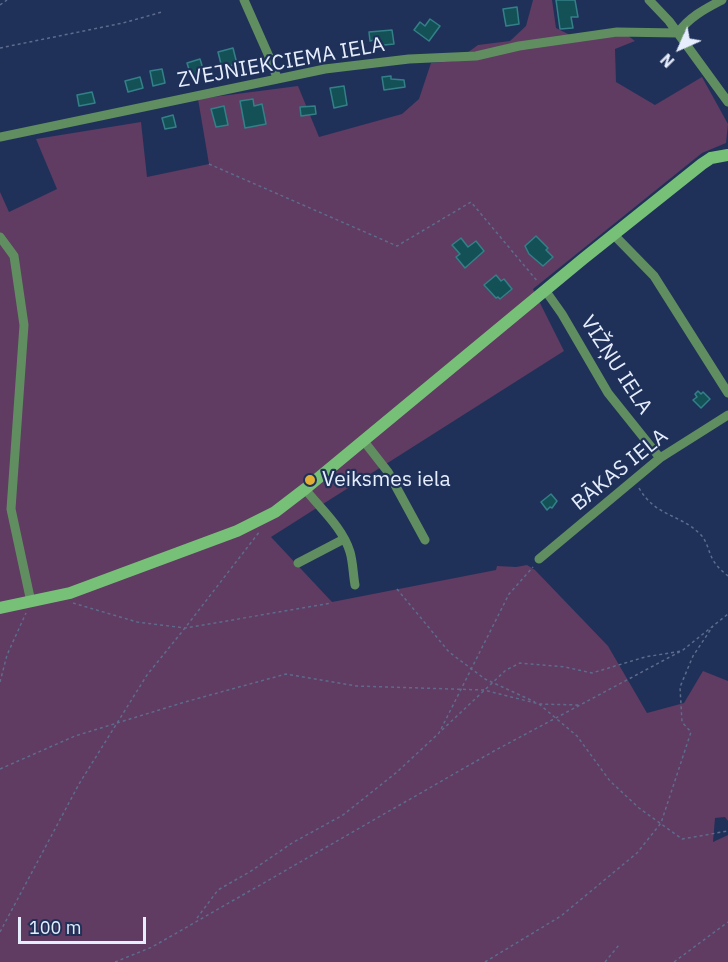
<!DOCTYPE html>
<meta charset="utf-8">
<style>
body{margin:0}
#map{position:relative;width:728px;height:962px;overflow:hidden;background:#1f3159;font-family:"IBM Plex Sans",sans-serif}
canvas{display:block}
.north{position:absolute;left:650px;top:18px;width:60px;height:60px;-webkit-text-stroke:4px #1f3159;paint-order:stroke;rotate:225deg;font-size:16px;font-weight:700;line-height:24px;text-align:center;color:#e6eefe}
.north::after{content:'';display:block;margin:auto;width:21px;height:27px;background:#e6eefe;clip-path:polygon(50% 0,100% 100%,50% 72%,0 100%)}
.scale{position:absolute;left:18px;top:917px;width:128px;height:27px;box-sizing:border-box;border:3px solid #e6eefe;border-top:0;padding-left:8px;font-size:18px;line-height:21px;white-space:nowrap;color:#e6eefe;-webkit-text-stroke:4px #1f3159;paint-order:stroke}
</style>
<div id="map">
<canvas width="728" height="962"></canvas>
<div class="north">N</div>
<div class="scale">100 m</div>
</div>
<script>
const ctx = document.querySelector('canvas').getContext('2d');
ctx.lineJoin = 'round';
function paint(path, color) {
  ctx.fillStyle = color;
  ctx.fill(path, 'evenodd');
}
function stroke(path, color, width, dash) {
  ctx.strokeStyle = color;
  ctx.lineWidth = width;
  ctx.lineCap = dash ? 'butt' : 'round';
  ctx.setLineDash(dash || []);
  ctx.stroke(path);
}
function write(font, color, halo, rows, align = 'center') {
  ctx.font = font + ' "IBM Plex Sans",sans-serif';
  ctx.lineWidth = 4.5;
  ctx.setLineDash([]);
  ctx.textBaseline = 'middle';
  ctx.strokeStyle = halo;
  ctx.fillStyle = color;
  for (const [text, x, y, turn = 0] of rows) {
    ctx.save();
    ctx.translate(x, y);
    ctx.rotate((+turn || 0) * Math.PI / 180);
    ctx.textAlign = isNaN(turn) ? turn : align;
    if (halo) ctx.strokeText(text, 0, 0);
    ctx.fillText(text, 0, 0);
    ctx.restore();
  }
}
paint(new Path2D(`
 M533,0H552L556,28L580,40L627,35L635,41L615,49L616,82L655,105L702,77L728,124L726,143L702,153L533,289L564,351L271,537L332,602L496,570L497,566L516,567L527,565L535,570L608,646L647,713L684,703L703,671L728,681V821L725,817L715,818L713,842L728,835V962H0V192L9,212L57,189L36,139L141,122L147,177L209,164L198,99L298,86L319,137L402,114L419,99L431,63L456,61L478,45L510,41L526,26Z`), '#603b62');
const building = new Path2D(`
 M556,0H575L578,17H571L573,28L560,29Z
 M517,7L519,24L506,26L503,9Z
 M430,19L440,26L429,41L414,30L420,22L425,26Z
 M392,30L394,44L374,46V40L370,41L369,32Z
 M233,48L237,64L222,68L218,52Z
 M200,59L204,72L191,76L187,63Z
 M162,69L165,83L153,86L150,71Z
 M391,76V79L404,80L405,87L384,90L382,77Z
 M140,77L143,88L128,92L125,81Z
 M344,86L347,105L334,108L330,88Z
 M92,92L95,103L79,106L77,95Z
 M253,99L254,106L262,104L266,124L245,128L240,101Z
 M224,106L228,125L216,127L211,109Z
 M315,106L316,114L301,116L300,107Z
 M173,115L176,127L165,129L162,118Z
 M536,236L548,248L546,250L553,257L543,266L529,254L525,246Z
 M461,238L468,247L476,241L484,251L465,268L456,257L460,254L452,245Z
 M496,275L501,281L504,279L512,289L500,299L498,297L496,298L484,285Z
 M698,391L701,394L703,392L710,399L701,408L693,400L697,397L695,394Z
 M551,494L557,501L552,508L550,507L547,510L541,502Z`);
paint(building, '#145157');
stroke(building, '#338088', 1.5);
stroke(new Path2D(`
 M0,5L7,0
 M0,48L123,23L162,12
 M209,164L397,246L471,202L538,282
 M639,488C655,516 679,514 699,533C707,540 708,550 712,558C716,566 722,571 728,576
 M397,589L449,652L485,679L535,702
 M73,603L137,622L185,628L332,603
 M0,682L7,655L26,613
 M539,704L577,736L610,781L639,808L682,839L728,831
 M442,730L506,670L520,663L565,667L592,673L645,657L681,651
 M0,769L75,736L185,702L286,674L356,686L484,690L539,704L579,705
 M197,918L218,890L251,871L292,843L343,815L397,772L439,733L509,594L533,567
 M0,932L79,784L147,675L185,628L260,531
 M115,962L152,947L494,751L683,650L728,614
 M485,962L561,916L637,853L661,823L691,732L682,722L680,687L693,656L713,626
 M605,962L619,945
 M674,962L728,922`), '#5d6c8c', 1.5, [3, 3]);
stroke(new Path2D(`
 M244,0L271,61L277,78
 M649,0L669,21L728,102
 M0,137L325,69L409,59L476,56L519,46L617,32L678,33C689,17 705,9 722,0
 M613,234L654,276L728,393
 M0,237L14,256L24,325L11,509L31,602
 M545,290L562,314L608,393L660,458
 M363,440L388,472L425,540
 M305,489C320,508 343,528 350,552C353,562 353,574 355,585
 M539,559L660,458L728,415
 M298,563L344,539`), '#608e60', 9);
stroke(new Path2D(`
 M0,608L70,593L237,531L275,512L305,489L583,259L702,164L711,158L728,155`), '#76c177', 12);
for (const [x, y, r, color] of [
 [310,480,6,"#e2af34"]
]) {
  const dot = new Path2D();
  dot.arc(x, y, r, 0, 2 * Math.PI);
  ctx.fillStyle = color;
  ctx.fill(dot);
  stroke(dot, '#1f3159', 2);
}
write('21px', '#e6eefe', '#1f3159', [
 ["ZVEJNIEKCIEMA IELA",281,63,-10],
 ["VIŽŅU IELA",616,365,57],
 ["BĀKAS IELA",620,470,-39]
]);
write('21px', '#e6eefe', '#1f3159', [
 ["Veiksmes iela",322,480]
], 'left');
</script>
